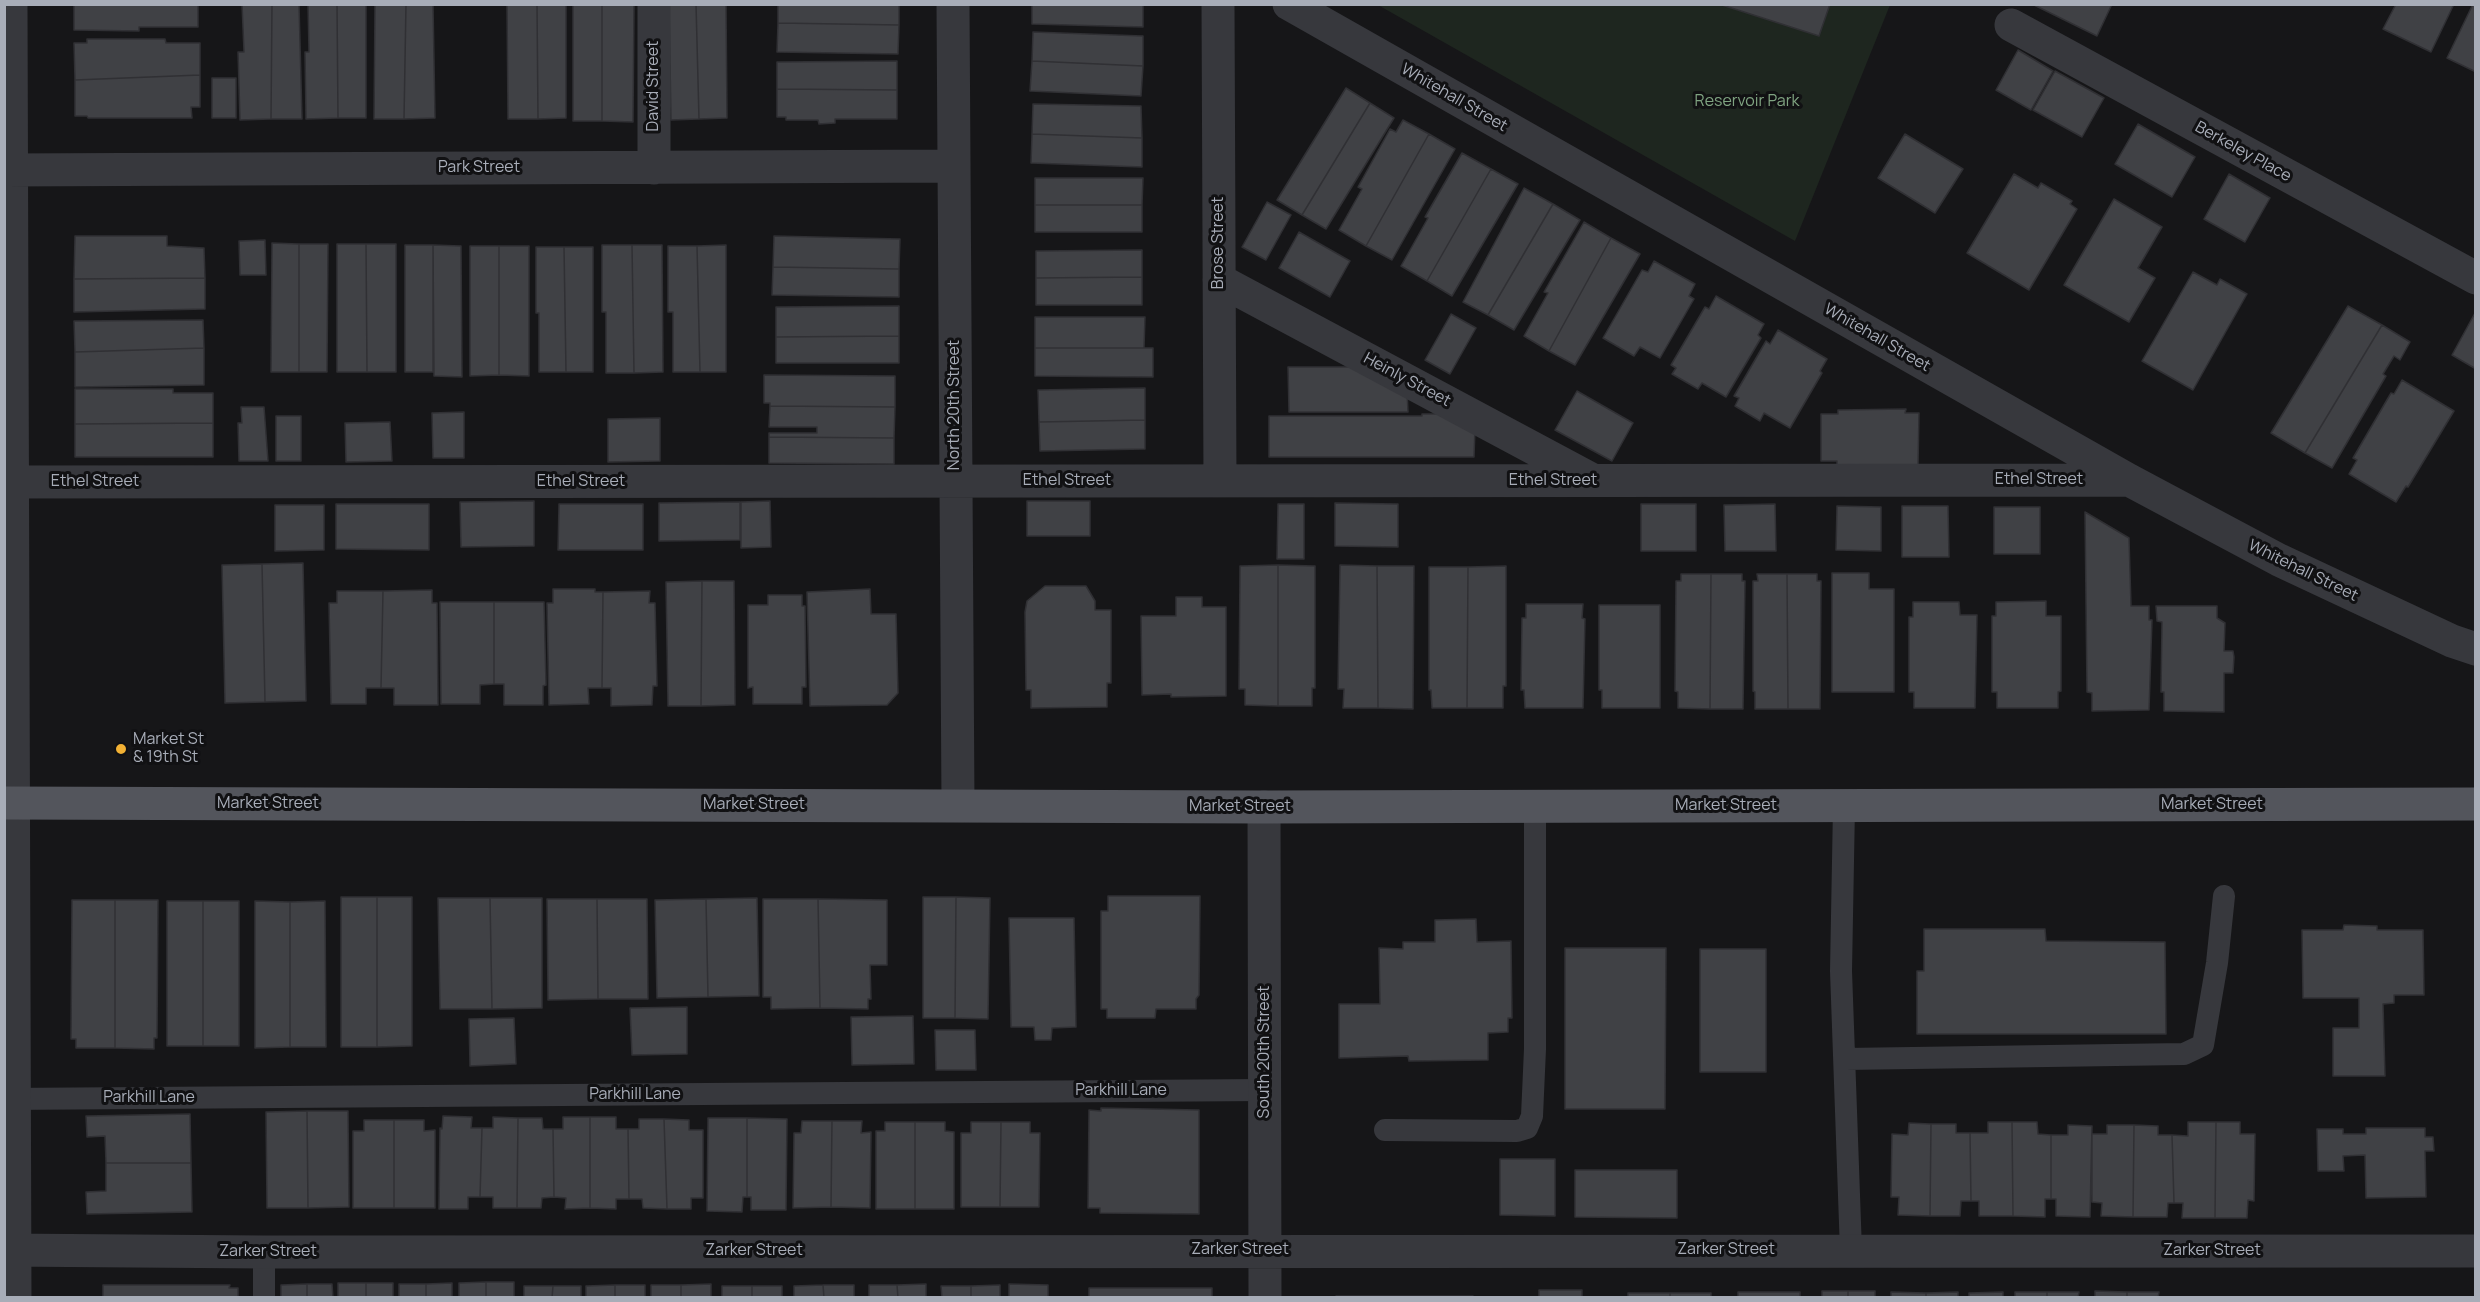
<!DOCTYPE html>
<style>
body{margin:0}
#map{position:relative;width:2480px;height:1302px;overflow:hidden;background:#161618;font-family:Manrope,sans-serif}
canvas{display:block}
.frame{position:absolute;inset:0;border:6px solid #a8adb8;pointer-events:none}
</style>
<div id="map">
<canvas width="2480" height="1302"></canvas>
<div class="frame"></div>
</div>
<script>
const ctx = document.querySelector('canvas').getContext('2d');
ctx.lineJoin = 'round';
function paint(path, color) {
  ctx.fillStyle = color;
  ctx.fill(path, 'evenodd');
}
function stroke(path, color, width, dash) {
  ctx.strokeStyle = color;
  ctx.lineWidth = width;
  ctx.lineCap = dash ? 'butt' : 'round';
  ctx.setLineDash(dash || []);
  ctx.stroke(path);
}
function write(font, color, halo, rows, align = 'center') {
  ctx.font = font + ' Manrope,sans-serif';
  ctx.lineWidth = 6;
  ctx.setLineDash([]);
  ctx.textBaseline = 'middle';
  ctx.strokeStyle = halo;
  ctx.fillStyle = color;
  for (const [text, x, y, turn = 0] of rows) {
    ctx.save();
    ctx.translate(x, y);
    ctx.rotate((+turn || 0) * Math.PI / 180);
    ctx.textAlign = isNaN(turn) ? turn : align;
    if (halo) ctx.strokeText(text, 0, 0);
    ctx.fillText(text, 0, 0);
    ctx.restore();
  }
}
paint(new Path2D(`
 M1378,5H1890L1795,241Z`), '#1e261f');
const building = new Path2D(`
 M74,4H198V27H139V31L74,30Z
 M242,4H272L271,119L240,120L238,52H244Z
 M272,4H299L302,119H271Z
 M308,4H337L338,118L306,119L305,52H309Z
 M337,4H366V118H338Z
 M375,4H406L404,119H374Z
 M406,4H433L435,118L404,119Z
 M507,4H537L538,119H508Z
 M537,4H566V118L538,119Z
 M573,4H602V121H573Z
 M602,4H634L633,122L602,121Z
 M669,4H696L699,119L671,120Z
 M696,4H726L727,118L699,119Z
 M778,4H899V25L778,23Z
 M1032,4H1143V27L1032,24Z
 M1719,4H1830L1819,36Z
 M2032,4H2112L2097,36Z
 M2396,4H2454L2431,52L2383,29Z
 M2473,4H2476V72L2447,58Z
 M778,23L899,25L898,54L777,52Z
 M1033,32L1143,36V66L1032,61Z
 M87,39H165L166,43H200V75L75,80L74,43H87Z
 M2018,50L2053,71L2031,110L1996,90Z
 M897,61V90L777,89V62Z
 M1032,61L1143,66L1141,96L1030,91Z
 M2055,71L2104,98L2082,137L2033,110Z
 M200,75V107H191L192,118H88L87,116H75V80Z
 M212,78H236V118H212Z
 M1346,88L1370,103L1302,215L1277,200Z
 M777,89L897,90V119H835V123L819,124L818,120H786V117H777Z
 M1370,103L1394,118L1326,229L1302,215Z
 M1033,104L1141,106L1142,138L1032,134Z
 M1403,120L1429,134L1366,246L1339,230L1362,189L1358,187L1390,129L1396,132Z
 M2138,124L2195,157L2172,197L2115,164Z
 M1032,134L1142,138V167L1031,163Z
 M1429,134L1455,149L1392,260L1366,246Z
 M1905,134L1963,169L1935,213L1878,178Z
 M1462,153L1491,169L1427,281L1401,266L1428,218L1425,217Z
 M1491,169L1518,184L1452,296L1427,281Z
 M2014,174L2038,188L2041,183L2072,201L2070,204L2077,209L2029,290L1967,253Z
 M2229,174L2270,198L2245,242L2204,219Z
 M1035,178H1143L1142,205H1035Z
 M1524,188L1553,204L1488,315L1463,302Z
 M2114,199L2162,227L2138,268L2155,278L2129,322L2064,285Z
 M1267,202L1291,215L1266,260L1242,247Z
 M1553,204L1580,220L1514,330L1488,315Z
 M1035,205H1142V232H1035Z
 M1584,222L1611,238L1549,351L1524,336L1548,293L1544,292Z
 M1299,232L1350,261L1330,297L1279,268Z
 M75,236H167V246L204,248L205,278L74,279Z
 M774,236L900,239L899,269L773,267Z
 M1611,238L1640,254L1575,365L1549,351Z
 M265,240L266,275H240L239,241Z
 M272,243L299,244V372H271Z
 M299,244H328L327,372H299Z
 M337,244H366L367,372H337Z
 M366,244H396V372H367Z
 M405,245H433V372H405Z
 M433,245L461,246L462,377L434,376Z
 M602,245H632L634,373H606V312H602Z
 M632,245H662L663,372L634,373Z
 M726,245V372H700L697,246Z
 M470,246H499V375L470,376Z
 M499,246H529V376L499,375Z
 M668,246H697L700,372H673V312H668Z
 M536,247H564L566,372H539V313H536Z
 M564,247H593V372H566Z
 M1142,250V277L1036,278V251Z
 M1654,261L1695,284L1689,296L1694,299L1660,358L1640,347L1634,356L1603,338L1642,270L1648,272Z
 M773,267L899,269V297L772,295Z
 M2193,272L2217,285L2220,279L2247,294L2193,390L2142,361Z
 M1142,277V305H1036V278Z
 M205,278V309L74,312V279Z
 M1716,296L1764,324L1758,335L1761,338L1726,397L1702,383L1698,389L1672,374L1676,368L1671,365L1705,307L1709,309Z
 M899,306V336L776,337V307Z
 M2348,306L2382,325L2305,453L2271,433Z
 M2475,313H2476V369L2452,355Z
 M1451,314L1476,328L1450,374L1425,360Z
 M1035,317H1145L1144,348H1035Z
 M203,320L204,348L75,352L74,321Z
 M2382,325L2410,342L2400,360L2394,356L2383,374L2386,376L2332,468L2305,453Z
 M1778,330L1827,359L1820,371L1822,373L1790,428L1764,413L1760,421L1735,406L1739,398L1734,396L1766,341L1770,344Z
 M899,336V363H776V337Z
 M204,348V385L75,387V352Z
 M1035,348H1153V377L1035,376Z
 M1288,367H1366L1407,391L1408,412H1289Z
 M764,375L895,376V407L770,406V403H764Z
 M2402,380L2454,411L2408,487L2406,486L2396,502L2349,474L2357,460L2353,458L2391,393L2394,394Z
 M1145,388V420L1039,422L1038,390Z
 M75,389H173V393H213V423L75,424Z
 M1577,391L1633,423L1612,461L1555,430Z
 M770,406L895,407L894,438L769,437V433H817V427H769Z
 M241,407H264L268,461H239L238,423H242Z
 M1906,409L1905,413H1919L1918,466L1837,469V461H1821V414H1838V410Z
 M464,412V458H433L432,413Z
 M1422,414H1450L1475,428L1474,457H1269V416H1422Z
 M276,416H301V461H276Z
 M660,418V461L608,462V419Z
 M1145,420V449L1040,451L1039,422Z
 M390,422L392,461L346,462L345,423Z
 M213,423V457H75V424Z
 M769,437L894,438V464L769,463Z
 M534,501V546L461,547L460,502Z
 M770,501L771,547L741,548V502Z
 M1027,501H1090V536H1027Z
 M740,502V540L659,541V503Z
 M1335,503L1398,504V547L1335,546Z
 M336,504H429V550L336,549Z
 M559,504H643V550H558Z
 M1278,504H1304V559H1277Z
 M1641,504H1696V551H1641Z
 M1775,504L1776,551H1725L1724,505Z
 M275,505H324V550L275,551Z
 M1837,506L1881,507V551L1836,550Z
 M1902,506H1948L1949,557H1902Z
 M1994,507H2040V554H1994Z
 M2085,512L2129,538L2131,606H2149V620H2152L2149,710L2092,711V693L2087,692Z
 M303,563L306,701L265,702L262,564Z
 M262,564L265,702L225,703L222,565Z
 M1278,565L1315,566V688H1312V706H1278Z
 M1278,565V706L1245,705V689H1239L1240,566Z
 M1340,565L1377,566L1378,708H1343L1344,689H1338Z
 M1377,566H1414L1413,709L1378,708Z
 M1506,566V686H1503V708H1467L1468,567Z
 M1429,567H1468L1467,708H1432L1431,690H1429Z
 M1832,573H1869V589H1894V692H1832Z
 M1681,574H1711L1710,709L1678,708V692L1675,691L1676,581H1681Z
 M1711,574H1742V581H1745L1743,709H1710Z
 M1757,574H1787L1788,709H1755V692L1753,691V581H1758Z
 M1787,574H1817V581H1821L1820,709H1788Z
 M702,581H734L735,705L701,706Z
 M702,581L701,706H668L666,582Z
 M1045,586H1086L1095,601V610H1111V683H1107V707L1031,708V690H1026L1025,612L1027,601Z
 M553,589H595V592H603L602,688H588L589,704L549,705L547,603H553Z
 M870,589L871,614H896L898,693L887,705L810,706L807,592Z
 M432,590V603H437L438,705H394V688H381L383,591Z
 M337,591H383L381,688H366V704H331L329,603H337Z
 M650,591L649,603H655L657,686H653L652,705L611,706V688H602L603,592Z
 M768,595H802V606H805L806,687H802V704H753V687L748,688V605H768Z
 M1176,597H1202V607H1226V696L1171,697V694L1142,695L1141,616H1176Z
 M2046,601V616H2061V691L2058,692V708H1997V692H1992V616H1996V602Z
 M440,602H494V684L480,685V704H441Z
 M494,602H544L546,685L543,686V705H504V684H494Z
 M1913,602H1959L1960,615H1977L1975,708H1914V692H1909V617H1913Z
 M1526,604H1583L1582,618L1585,619L1583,708H1525L1524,690H1521L1522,618H1526Z
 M1599,605H1660V708H1602V690H1599Z
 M2156,606H2217V618L2225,623L2224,651H2233L2234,657L2233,673H2224V712L2164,711V692H2161L2162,622L2157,621Z
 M1108,896H1200L1199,995L1196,999V1009H1156L1155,1018H1107V1009H1101V911H1108Z
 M341,897H377V1047H341Z
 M377,897H412V1046L377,1047Z
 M923,897H956L955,1018H923Z
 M956,897L990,898L988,1019L955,1018Z
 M438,898H490L492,1009H440Z
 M490,898H542V1008L492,1009Z
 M757,898L759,996L708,997L706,899Z
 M547,899H597L598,999L548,1000Z
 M597,899H647L648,999H598Z
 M706,899L708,997L657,998L655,900Z
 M763,899H818L820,1008L771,1009V997H763Z
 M818,899L887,900V965H870L871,999H868V1009L820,1008Z
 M72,900H115V1048H76V1039H71Z
 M115,900H158L157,1038H154V1049L115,1048Z
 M167,901H203V1046H167Z
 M203,901H239V1046H203Z
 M255,901L290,902V1047L255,1048Z
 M325,901L326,1047H290V902Z
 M1009,918H1074L1076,1027L1052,1028L1051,1040H1035L1034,1027H1011Z
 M1476,919L1477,942L1511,941L1512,1018H1508V1032L1488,1033V1060L1409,1061L1408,1056L1339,1058V1004H1380L1379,948L1403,949V942H1435V920Z
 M2344,925L2377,926V930H2423L2424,995H2394V1003L2383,1004L2385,1076H2333V1028H2359V998H2303L2302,930H2343Z
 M1924,929H2045L2046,941L2165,942L2166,1034H1917V971H1924Z
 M1565,948H1666L1665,1109H1565Z
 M1700,949H1766V1072H1700Z
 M687,1007V1054L632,1055L630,1008Z
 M913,1016L914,1064L852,1065L851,1017Z
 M514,1018L516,1064L470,1066L469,1019Z
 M935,1030H975L976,1070H936Z
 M1101,1108L1199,1110V1214L1100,1213V1208H1088L1089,1110L1101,1111Z
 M307,1111L308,1208H267L266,1112Z
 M307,1111H348L349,1207L308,1208Z
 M190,1114L191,1163H106L105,1136L87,1137L86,1116Z
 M443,1116L472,1117L471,1128H482L480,1197H468V1209H439L440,1128L442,1129Z
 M493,1117L518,1118L517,1208H493V1197H480L482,1128H493Z
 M563,1117H590V1208L565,1209L566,1198L554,1197L553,1129H563Z
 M590,1117H616V1129H628L629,1199H616V1209L590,1208Z
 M518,1118H542L543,1129H553L554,1197L542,1198L541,1208H517Z
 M708,1118H747V1197H743L742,1212L707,1211Z
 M747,1118L787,1119L786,1210H751V1197H747Z
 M639,1119H664L667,1209L643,1208L642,1199H629L628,1129H639Z
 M664,1119L689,1120V1130H703V1198H691V1209H667Z
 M364,1120H394V1208H353V1131H364Z
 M394,1120H424V1131L435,1130V1208H394Z
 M802,1121H832L831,1207L793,1208L794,1133H801Z
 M832,1121H862L861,1133L871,1132L870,1208L831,1207Z
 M885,1122H915V1209H876V1131H885Z
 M915,1122H945V1131L954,1132V1209H915Z
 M971,1122H1001L1000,1207H961V1133H971Z
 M1001,1122H1030V1133H1040L1039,1207H1000Z
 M1988,1122H2012L2013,1216H1979V1201H1971L1970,1133H1988Z
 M2012,1122H2037L2038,1134L2051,1135V1199H2045V1217L2013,1216Z
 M2188,1122H2216L2215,1218H2182L2183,1203H2174L2172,1135L2188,1136Z
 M2216,1122H2240V1134H2255L2254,1201L2248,1200L2247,1218H2215Z
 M1909,1123L1931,1124L1930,1216L1898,1215L1899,1197H1891L1892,1134L1908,1135Z
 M1931,1124H1956V1133H1970L1971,1201H1961L1960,1216H1930Z
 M2068,1125L2092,1126L2090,1217L2056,1216V1199H2051V1135H2068Z
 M2107,1125H2134L2133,1217L2101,1216L2102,1203L2092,1202V1134H2107Z
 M2134,1125L2158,1126V1135H2172L2174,1203H2168L2167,1217H2133Z
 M2366,1128H2425V1137H2433L2434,1151H2425L2426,1197L2366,1198L2365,1155L2343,1156L2344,1171H2318L2317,1129H2343V1134H2366Z
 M1500,1159H1555V1216L1500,1215Z
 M106,1163H191L192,1212L87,1214L86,1192L106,1191Z
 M1575,1170H1677V1218L1575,1217Z
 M486,1282V1298H459V1283Z
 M486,1282H514V1298H486Z
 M338,1283H366V1298H338Z
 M366,1283H393V1298H366Z
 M452,1283V1298H426V1284Z
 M307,1284H332L333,1298H307Z
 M307,1284V1298H281V1285Z
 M399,1284H426V1298H399Z
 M711,1284V1298H681V1285Z
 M926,1284V1298H898L897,1285Z
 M1009,1284L1048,1285V1298H1009Z
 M103,1285H230L229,1288H238V1298H103Z
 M615,1285V1298H586V1286Z
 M615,1285H645V1298H615Z
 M651,1285H681V1298H651Z
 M823,1285L824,1298H794V1286Z
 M823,1285H854V1298H824Z
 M869,1285H897L898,1298H869Z
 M1000,1285V1298H971V1286Z
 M524,1286H553L552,1298H524Z
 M553,1286H581V1298H552Z
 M722,1286H752V1298H722Z
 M752,1286H782V1298H752Z
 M941,1286H971V1298H942Z
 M1089,1288H1212V1298H1089Z
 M1539,1290H1582V1298H1539Z
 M1822,1291H1848V1298H1822Z
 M1848,1291H1875V1298H1848Z
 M2095,1291L2127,1292V1298H2095Z
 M1738,1292H1800V1298H1738Z
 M1891,1292L1926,1293V1298H1891Z
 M1958,1292V1298H1926V1293Z
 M2003,1292V1298H1969V1293Z
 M2015,1292H2047V1298H2015Z
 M2047,1292H2079L2078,1298H2047Z
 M2127,1292H2159L2158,1298H2127Z
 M1628,1293H1670V1298H1628Z
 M1670,1293H1711V1298H1670Z
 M1336,1296H1473V1298H1336Z`);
paint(building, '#404145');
stroke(building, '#303034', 1.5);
stroke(new Path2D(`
 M1844,806L1841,971L1851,1251
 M1845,1059L2184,1054L2203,1045L2217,963L2224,896
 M4,1099L1265,1090
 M1385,1130L1517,1131L1527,1128L1532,1116L1535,1049V806
 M264,1252V1298`), '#37383d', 22);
stroke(new Path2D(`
 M11,4L15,1298
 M953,4L958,805
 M1218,4L1220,481
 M1289,4L2129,480L2279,560L2452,641L2476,649
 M2011,25L2476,278
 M654,168V4
 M4,170L954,166
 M1219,280L1591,479
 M4,482L2129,480
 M1264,807L1265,1298
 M4,1250L264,1252L2476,1251`), '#37383d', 33);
stroke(new Path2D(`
 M4,803L1264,807L2476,804`), '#53555c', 33);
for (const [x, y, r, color] of [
 [121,749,6,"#f2b134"]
]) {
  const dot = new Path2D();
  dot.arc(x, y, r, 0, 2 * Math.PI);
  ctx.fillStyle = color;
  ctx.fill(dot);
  stroke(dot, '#111113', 2);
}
write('16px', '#a8adb8', '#111113', [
 ["David Street",654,86,-90],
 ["Whitehall Street",1454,98,30],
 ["Berkeley Place",2243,152,29],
 ["Park Street",479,168],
 ["Brose Street",1219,243,-90],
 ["Whitehall Street",1877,338,30],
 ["Heinly Street",1407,380,28],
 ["North 20th Street",955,405,-90],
 ["Ethel Street",2039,480],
 ["Ethel Street",1067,481],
 ["Ethel Street",1553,481],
 ["Ethel Street",95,482],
 ["Ethel Street",581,482],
 ["Whitehall Street",2303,571,26],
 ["Market Street",268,804],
 ["Market Street",754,805],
 ["Market Street",2212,805],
 ["Market Street",1726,806],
 ["Market Street",1240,807],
 ["South 20th Street",1265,1052,-90],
 ["Parkhill Lane",1121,1091],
 ["Parkhill Lane",635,1095],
 ["Parkhill Lane",149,1098],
 ["Zarker Street",1240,1250],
 ["Zarker Street",1726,1250],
 ["Zarker Street",754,1251],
 ["Zarker Street",2212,1251],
 ["Zarker Street",268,1252]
]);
write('16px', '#7fa381', '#111113', [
 ["Reservoir Park",1747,102]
]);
write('16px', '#a8adb8', '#111113', [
 ["Market St",133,740],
 ["& 19th St",133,758]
], 'left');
</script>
